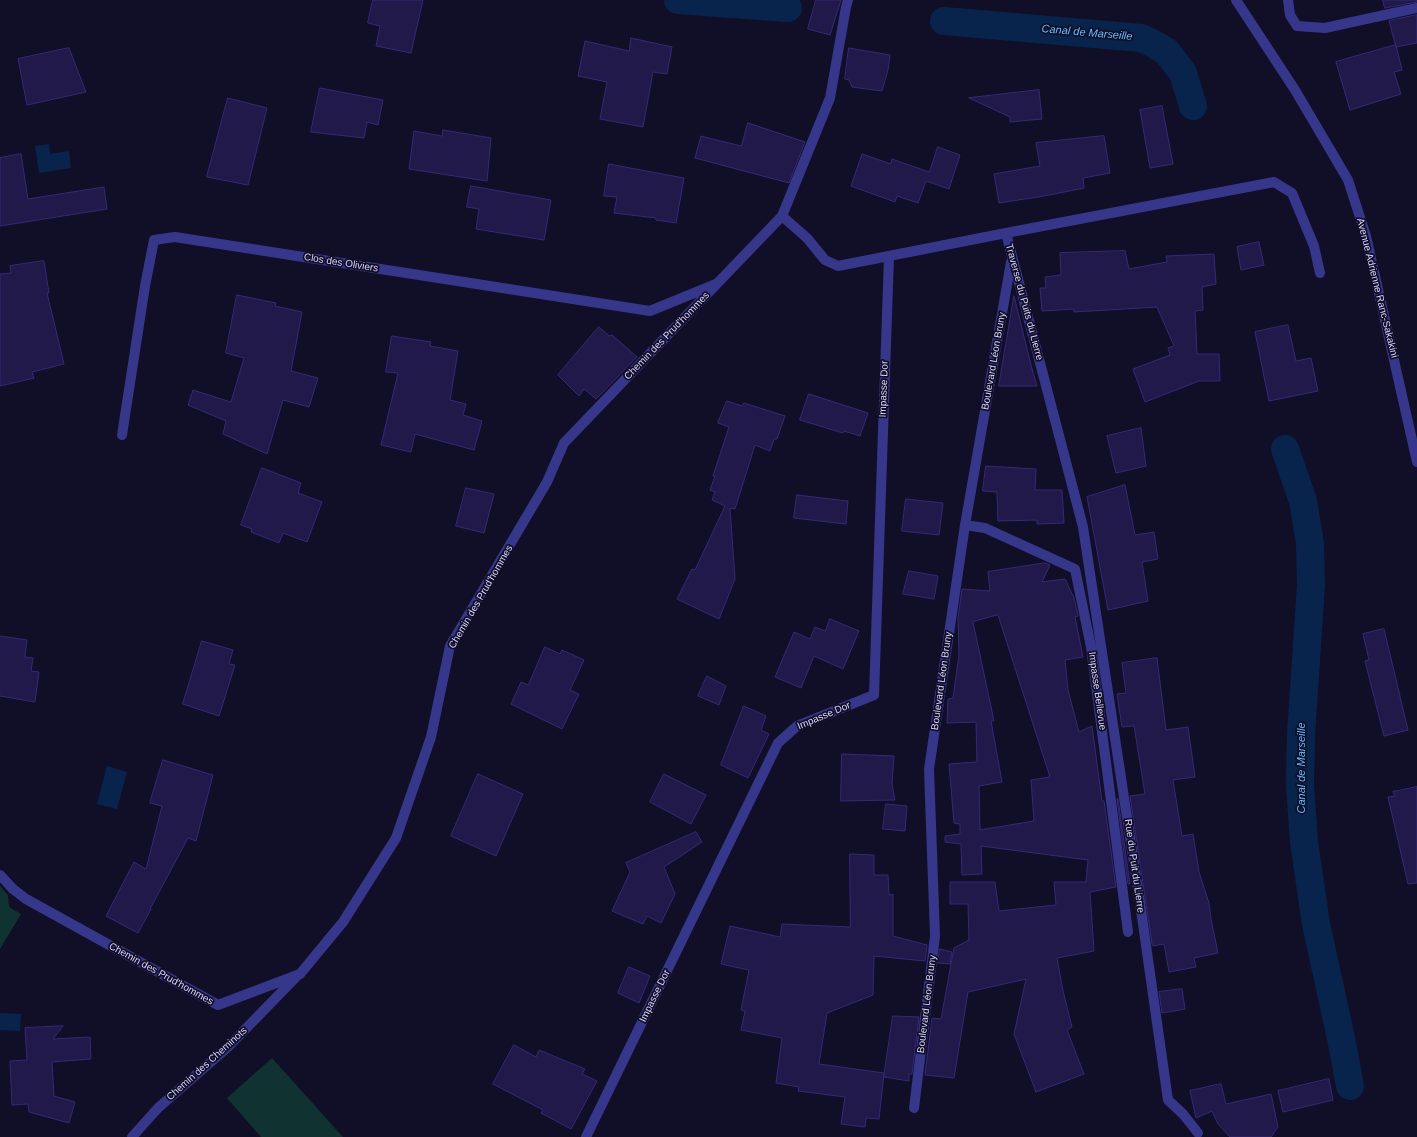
<!DOCTYPE html>
<meta charset="utf-8">
<style>
body{margin:0}
canvas{display:block;background:#110e28}
</style>
<canvas width="1417" height="1137"></canvas>
<script>
const ctx = document.querySelector('canvas').getContext('2d');
ctx.lineJoin = 'round';
function paint(path, color) {
  ctx.fillStyle = color;
  ctx.fill(path, 'evenodd');
}
function stroke(path, color, width, dash) {
  ctx.strokeStyle = color;
  ctx.lineWidth = width;
  ctx.lineCap = dash ? 'butt' : 'round';
  ctx.setLineDash(dash || []);
  ctx.stroke(path);
}
function write(font, color, halo, rows, align = 'center') {
  ctx.font = font + ' Arial,sans-serif';
  ctx.lineWidth = 3.5;
  ctx.setLineDash([]);
  ctx.textBaseline = 'middle';
  ctx.strokeStyle = halo;
  ctx.fillStyle = color;
  for (const [text, x, y, turn = 0] of rows) {
    ctx.save();
    ctx.translate(x, y);
    ctx.rotate((+turn || 0) * Math.PI / 180);
    ctx.textAlign = isNaN(turn) ? turn : align;
    if (halo) ctx.strokeText(text, 0, 0);
    ctx.fillText(text, 0, 0);
    ctx.restore();
  }
}
paint(new Path2D(`
 M0,886L8,895L9,907L21,914L0,949Z
 M272,1058L343,1137H261L227,1098Z`), '#103230');
paint(new Path2D(`
 M49,144L50,154L69,151L71,168L39,173L35,146Z
 M107,766L127,772L117,809L97,804Z
 M0,1013L21,1014L20,1031L0,1030Z`), '#09244c');
stroke(new Path2D(`
 M678,0L788,8
 M944,21L1141,38L1154,44L1167,52L1183,73L1193,106
 M1285,449L1303,501L1310,543L1311,585L1301,734L1300,786L1304,842L1316,924L1341,1038L1350,1086`), '#09244c', 28);
const building = new Path2D(`
 M373,0H423L411,53L376,46L380,26L368,23Z
 M816,0H841L830,35L808,29Z
 M1383,0H1417V2L1385,8Z
 M1417,15V43L1396,47L1389,21Z
 M631,38L672,47L667,74L653,72L643,127L600,119L607,82L578,76L585,41L629,51Z
 M1396,45L1402,70L1394,72L1401,94L1350,110L1336,62Z
 M69,48L86,92L27,105L18,59Z
 M849,48L890,55L888,70L882,91L852,87L849,80L845,79Z
 M320,88L383,100L378,125L367,122L364,138L311,132Z
 M1039,90L1042,119L1010,122V117L969,98Z
 M228,98L267,108L248,185L207,177Z
 M1162,106L1173,164L1150,168L1140,110Z
 M748,123L805,142L789,183L695,158L701,136L741,146Z
 M443,130L491,138L487,181L409,169L414,131L442,136Z
 M1104,136L1110,173L1083,178L1084,188L1044,196L999,203L994,174L1040,166L1036,143Z
 M938,147L960,155L949,189L926,181L918,203L897,196L895,202L851,186L862,154L891,164L892,159L929,172Z
 M21,154L28,199L104,187L107,209L0,226V158Z
 M609,164L684,178L676,223L656,220V218L614,213L617,197L604,196Z
 M471,186L551,200L544,240L476,229L479,209L467,207Z
 M1259,242L1264,265L1241,270L1237,247Z
 M1125,251L1129,269L1167,262L1166,256L1214,254L1216,284L1202,287L1203,310L1195,311L1197,354H1219L1220,381H1199L1145,402L1133,369L1170,355L1168,348L1174,346L1157,307L1074,312V309L1042,311L1040,288H1046L1045,277L1061,275L1060,253Z
 M44,261L49,293H47L64,364L32,372L34,378L0,386V274L11,273L10,266Z
 M237,295L276,303L275,306L302,312L291,371L318,378L309,407L283,400L267,454L223,434L226,421L188,405L193,390L231,402L244,358L226,353Z
 M1014,296L1032,369L1037,386H999Z
 M1288,325L1296,361L1311,358L1318,391L1269,401L1255,332Z
 M599,327L609,336L612,335L637,357L596,399L584,389L579,396L558,375Z
 M392,336L431,342L430,346L458,351L450,400L466,404L463,415L482,421L474,450L415,434L411,452L381,445L398,373L386,372Z
 M809,394L868,413L860,436L844,431L843,433L800,420Z
 M727,401L742,406L744,403L785,416L777,439H774L770,451L755,445L735,509L730,508L735,579L719,619L677,599L692,569L695,570L725,506L712,500L715,492L710,490L715,476H713L729,427L718,423Z
 M1141,428L1146,466L1116,473L1107,436Z
 M986,466L1036,469L1035,490H1062L1064,523L1037,524V520L998,521L997,492L983,491Z
 M262,468L301,483L298,493L322,502L307,542L283,533L279,543L251,532L252,529L241,525Z
 M1125,485L1135,535L1154,532L1158,559L1142,562L1148,601L1108,610L1087,497Z
 M466,488L494,494L484,533L456,526Z
 M797,495L848,501L846,524L794,518Z
 M906,499L943,503L939,535L902,531Z
 M1045,563L1050,565L1042,582L1065,579L1074,598L1078,616L1075,617L1083,657L1065,660L1068,690L1079,732L1092,726L1102,801H1104L1116,887L1090,892L1094,951L1057,958L1063,991L1072,1027L1067,1030L1084,1074L1036,1092L1014,1034L1026,979L968,992L954,1078L925,1075L932,1018L941,1019L954,948L969,940L968,904H950V882H995L999,911L1056,905L1054,882H1086L1088,860L981,846L982,874L962,875L961,844L945,842V836L960,834V824L954,823L949,764L977,762L976,722L947,723L948,699L953,698L959,655L958,618L962,589L990,591L988,572ZM998,615L1050,777L1031,780L1034,821L980,830L979,786L1002,782L991,721H994L973,622Z
 M909,571L938,576L934,599L903,594Z
 M830,619L859,631L843,669L814,656L801,688L775,677L794,632L810,639L815,627L825,631Z
 M1384,629L1408,730L1384,736L1365,661L1369,660L1363,634Z
 M0,636L27,640L25,657L33,658L31,671L39,672L35,702L0,696Z
 M202,641L233,650L229,664L235,665L219,716L183,704Z
 M545,647L560,654L562,650L584,660L570,690L579,694L562,729L511,704L521,682L528,685Z
 M1157,658L1166,730L1188,727L1195,777L1173,780L1182,836L1193,834L1199,872L1209,903L1211,919L1218,953L1194,958L1196,967L1169,972L1164,944L1153,946L1152,944L1130,796L1145,794L1134,726L1122,727L1117,694L1126,693L1122,663Z
 M707,676L726,686L719,705L698,696Z
 M744,706L766,716L761,730L769,734L748,778L721,765Z
 M842,754L894,756L892,784L895,800L841,801Z
 M163,760L213,775L196,841L188,838L150,909H151L138,933L106,916L134,862L146,869L162,806L150,803Z
 M478,774L523,794L496,856L451,836Z
 M664,774L706,795L691,824L650,802Z
 M1417,787V883L1408,884L1388,797L1395,796L1393,792Z
 M1118,799L1130,884H1128L1117,799Z
 M886,804L907,806L905,831L883,829Z
 M696,832L702,842L664,867L675,894L661,923L647,916L643,924L612,911L630,872L626,863Z
 M850,854L874,855V875H888L889,895L893,894V936L927,945L925,961L874,956L873,995L827,1013L819,1064L884,1073L879,1119L866,1118L865,1127L841,1124L845,1097L798,1091L799,1087L776,1083L782,1038L741,1030L745,1011L741,1010L749,970L721,964L730,926L780,937L782,924L850,927Z
 M940,949L952,952L950,964L938,963Z
 M629,967L650,976L639,1003L618,993Z
 M1182,989L1185,1009L1162,1013L1159,992Z
 M893,1016L919,1017L912,1074H909V1081L884,1077Z
 M63,1026L53,1039L90,1037L91,1059L52,1062L54,1096L75,1102L69,1123L29,1112L28,1104L12,1105L10,1061L27,1060L25,1028Z
 M514,1045L536,1057L539,1050L585,1069L582,1074L597,1081L571,1129L541,1113L543,1110L493,1084Z
 M1329,1079L1333,1100L1283,1112L1278,1091Z
 M1221,1084L1226,1104L1271,1094L1278,1127L1271,1137H1230L1218,1124L1212,1111L1196,1118L1190,1091Z`);
paint(building, '#20194a');
stroke(building, '#352978', 1);
stroke(new Path2D(`
 M1236,0L1295,90L1348,180L1366,236L1417,462
 M1288,0L1290,15L1297,26L1325,28L1417,8
 M782,216L807,238L825,260L838,266L1006,233L1083,527L1140,903L1168,1100L1183,1114L1198,1133
 M1006,233L1274,182L1292,193L1314,246L1320,273
 M122,435L145,286L154,240L175,237L650,311L716,284
 M965,525L985,528L1075,569L1091,647L1128,932
 M0,875L13,889L26,899L218,1005L300,974L343,922L396,838L431,737L450,646L547,482L564,443L782,216L830,98L846,7L848,0
 M914,1108L935,936L929,769L965,525L1011,262
 M132,1137L158,1108L228,1047L298,975
 M586,1137L778,743L797,726L874,695L889,256`), '#36378a', 10);
write('10px', '#d8d5ff', '#110e28', [
 ["Clos des Oliviers",341,263,9],
 ["Avenue Adrienne Ranc-Sakakini",1377,288,76],
 ["Traverse du Puits du Lierre",1024,302,75],
 ["Chemin des Prud'hommes",667,336,-46],
 ["Boulevard Léon Bruny",994,361,-80],
 ["Impasse Dor",884,389,-88],
 ["Chemin des Prud'hommes",481,597,-60],
 ["Boulevard Léon Bruny",942,681,-82],
 ["Impasse Bellevue",1097,691,82],
 ["Impasse Dor",824,716,-23],
 ["Rue du Puit du Lierre",1134,866,82],
 ["Chemin des Prud'hommes",161,974,29],
 ["Impasse Dor",655,996,-64],
 ["Boulevard Léon Bruny",927,1004,-83],
 ["Chemin des Cheminots",207,1064,-42]
]);
write('italic 11px', '#63beff', '#110e28', [
 ["Canal de Marseille",1087,33,5],
 ["Canal de Marseille",1302,768,-90]
]);
</script>
